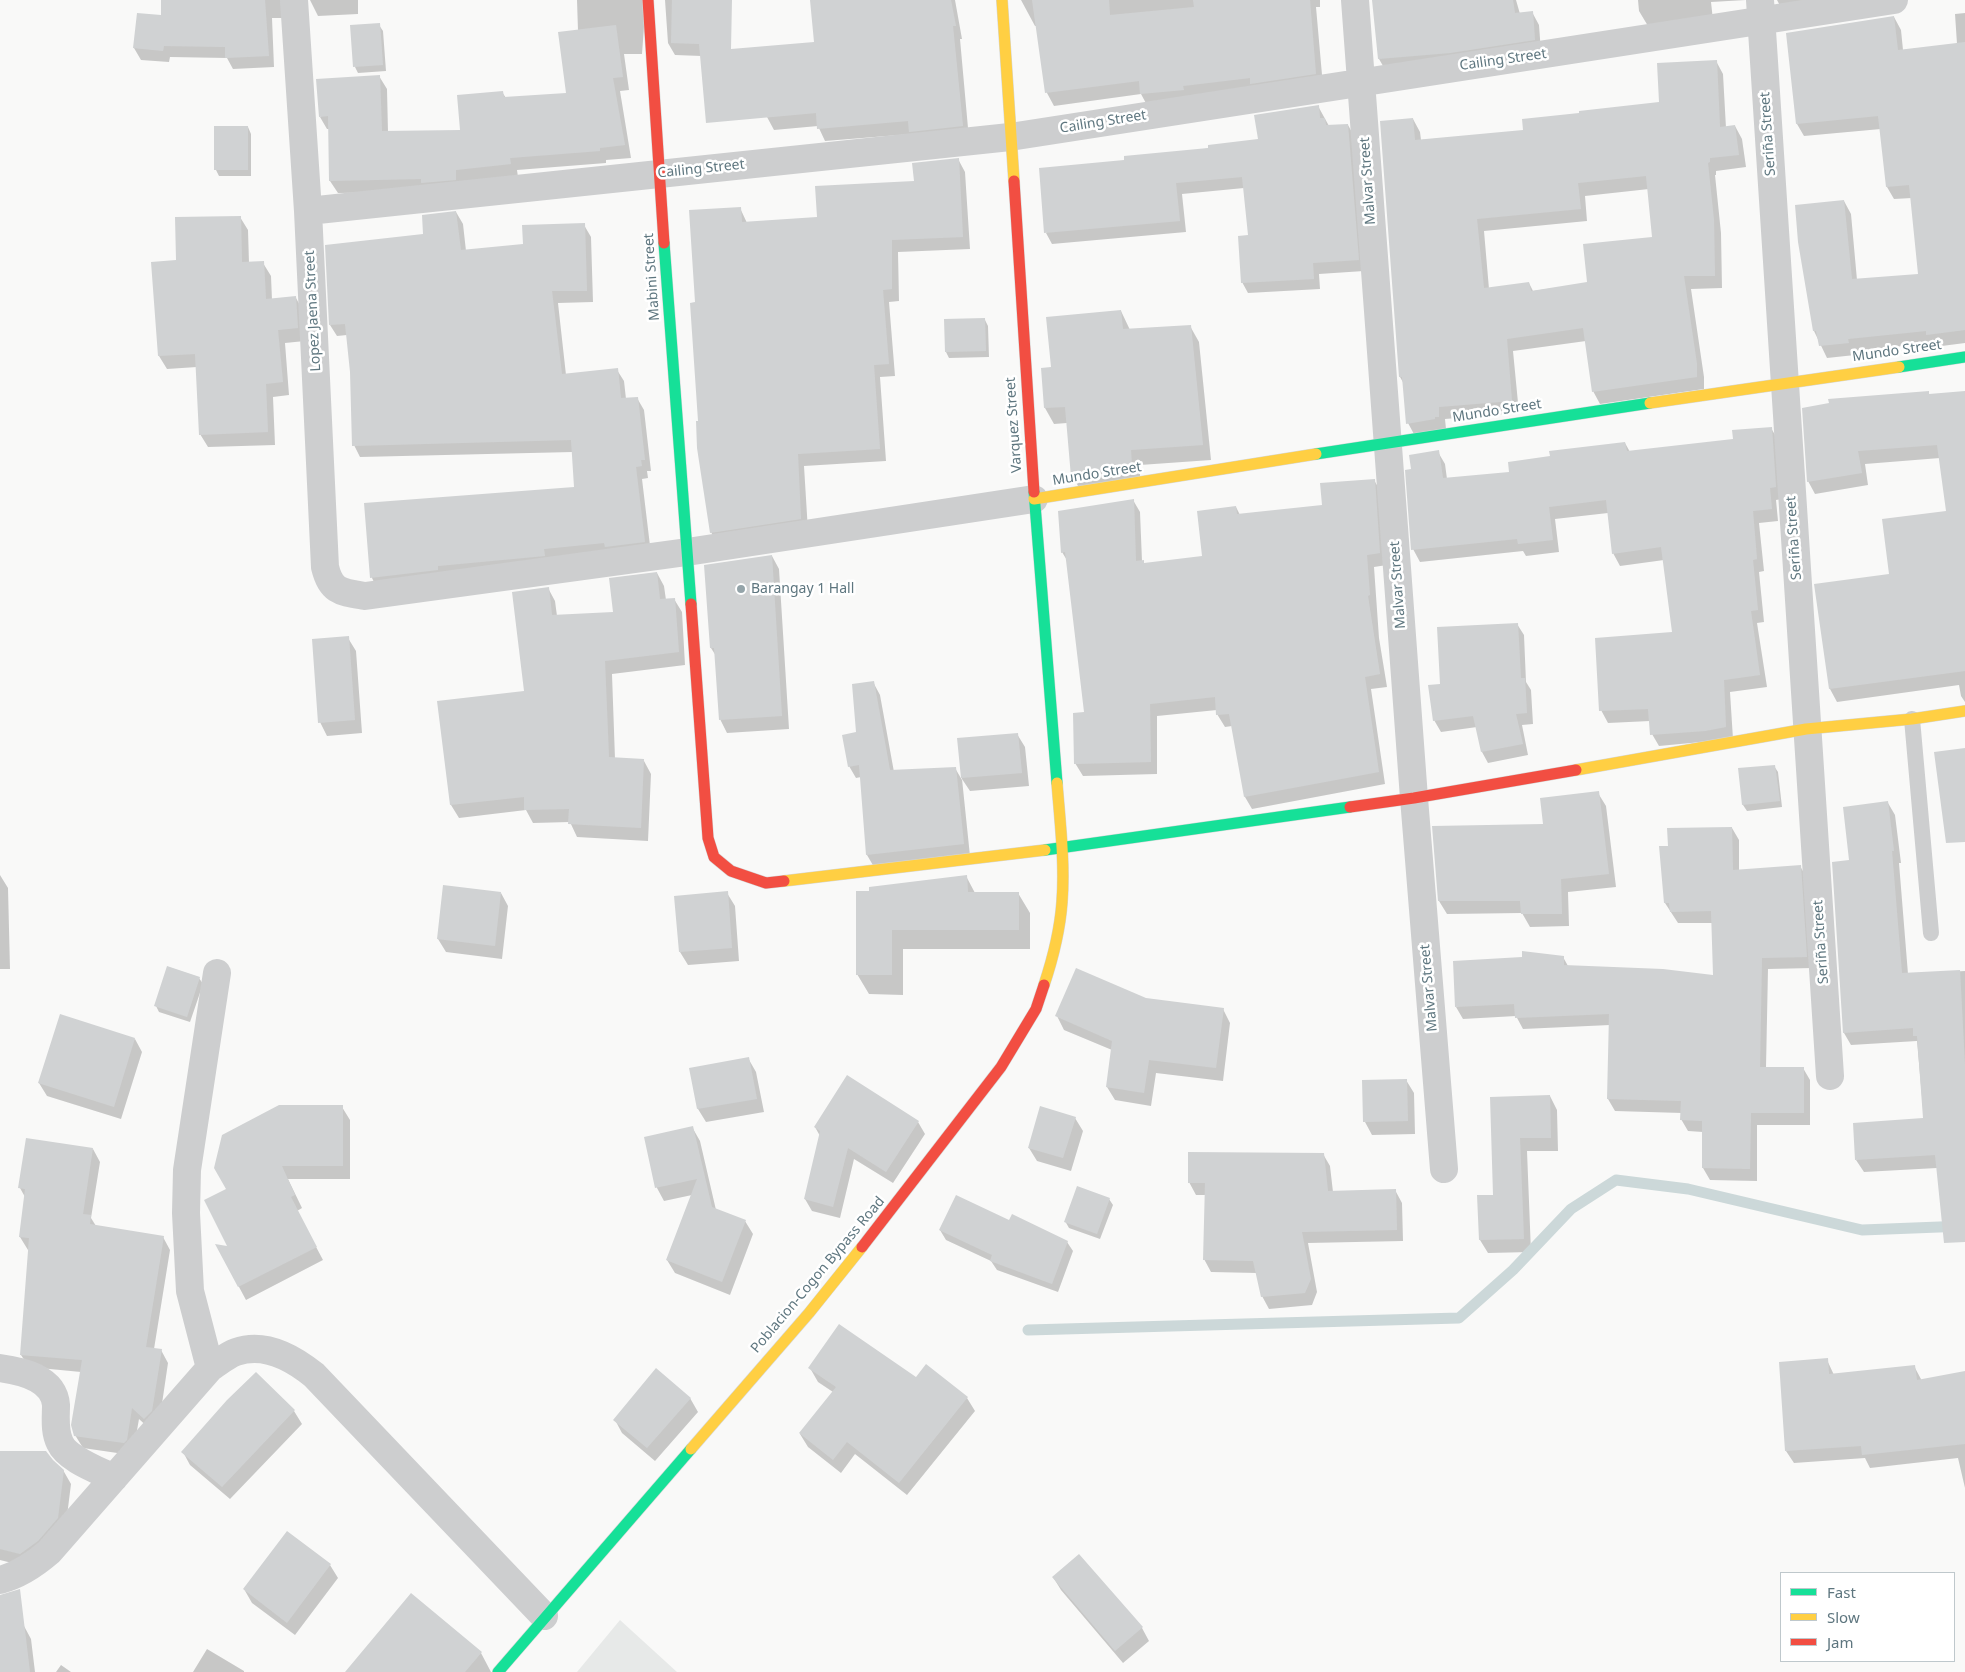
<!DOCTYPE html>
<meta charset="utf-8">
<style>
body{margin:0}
#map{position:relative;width:1965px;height:1672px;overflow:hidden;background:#f9f9f8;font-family:"Noto Sans",sans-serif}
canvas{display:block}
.legend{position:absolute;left:1780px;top:1572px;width:175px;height:90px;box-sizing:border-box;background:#fff;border:1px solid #bfc8cc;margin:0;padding:6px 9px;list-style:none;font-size:15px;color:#5e767f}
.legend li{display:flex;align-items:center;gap:10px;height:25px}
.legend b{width:25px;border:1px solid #bfc8cc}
</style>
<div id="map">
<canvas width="1965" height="1672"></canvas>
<ul class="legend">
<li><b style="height:6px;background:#16e098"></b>Fast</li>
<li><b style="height:6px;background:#ffcf43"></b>Slow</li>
<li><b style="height:6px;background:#f24e42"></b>Jam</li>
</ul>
</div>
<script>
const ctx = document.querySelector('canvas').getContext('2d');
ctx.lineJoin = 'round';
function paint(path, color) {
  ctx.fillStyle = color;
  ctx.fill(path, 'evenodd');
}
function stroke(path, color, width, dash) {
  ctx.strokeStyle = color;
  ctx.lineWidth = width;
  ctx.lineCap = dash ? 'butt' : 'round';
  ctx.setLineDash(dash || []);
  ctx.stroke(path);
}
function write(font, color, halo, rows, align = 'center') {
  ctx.font = font + ' "Noto Sans",sans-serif';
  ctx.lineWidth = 5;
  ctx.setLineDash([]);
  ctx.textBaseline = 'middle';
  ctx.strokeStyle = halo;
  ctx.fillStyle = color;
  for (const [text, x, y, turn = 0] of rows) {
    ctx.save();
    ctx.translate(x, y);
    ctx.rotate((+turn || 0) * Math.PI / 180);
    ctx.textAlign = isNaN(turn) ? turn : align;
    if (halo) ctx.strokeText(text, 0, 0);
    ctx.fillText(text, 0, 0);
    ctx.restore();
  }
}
paint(new Path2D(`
 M620,1620L677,1672H577Z`), '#e7e9e8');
paint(new Path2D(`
 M162,0H291L285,18H272L274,67L233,69L227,58L170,57L169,62L141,60L134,48L162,16Z
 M310,0H358V14L318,16Z
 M577,0H646L642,54H624L629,90L620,91L631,158L606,160V163L517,170L518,177L427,192L338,193L330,181L329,129H327L320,117L379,76L387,89L388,132H462L502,92L506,98L567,94L578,31Z
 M665,0H724L728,57L675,55L668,43Z
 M811,0H955L962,39H960L969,139L912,134L825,141L818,126L774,130L767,117L815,43Z
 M1021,0H1320V7H1316L1323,86L1148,107L1141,94L1054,106L1047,93L1037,26H1035Z
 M1373,0H1516L1520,14L1532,12L1539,25L1541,52L1386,71L1379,59Z
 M1638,0H1746L1711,2L1713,20L1648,26L1639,11Z
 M1777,0H1905L1786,17Z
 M1965,13V343L1934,347L1933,343L1854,351L1855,355L1827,358L1814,331L1800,242L1844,201L1851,214L1857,280L1920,275L1912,198L1894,199L1887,187L1881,129L1804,136L1797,124L1787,34L1894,17L1901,30L1903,50L1957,44L1955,14Z
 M379,25L383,31L386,71L358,73L355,67Z
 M1716,61L1723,74L1726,128L1735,126L1742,139L1746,167L1716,171V175H1715L1721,233L1722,288L1691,289L1704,377V389L1600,404L1593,391L1586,341L1513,351L1519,413L1445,419L1446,429L1415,436L1408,423L1404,384L1400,377L1413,119L1420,132L1421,140L1524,131L1660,103ZM1649,189L1654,238L1588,283L1533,291L1529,283L1489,289L1484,231L1587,221L1585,196Z
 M1318,106L1329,126L1348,125L1354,136L1364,271L1319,274L1320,289L1248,293L1242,282L1249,236L1244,188L1182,194L1186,232L1052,244L1046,233L1125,162L1259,140Z
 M248,127L251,134V176H219L216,170Z
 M958,159L965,172L970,249L898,252L899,301L889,302L895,376L880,377L886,461L804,466L808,531L718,545L711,532L700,422L697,304L740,208L747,223L818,218L915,182Z
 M456,212L463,224L466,251L524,246L584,225L591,237L593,302L558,303L566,375L617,370L624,381L626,399L637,398L644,410L651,471H647L648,478L642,479L651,554L378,590L372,578L365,504L575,488L573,452L360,457L354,445L351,372L347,335L337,336L330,325L424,235Z
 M240,217L248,230L249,263H263L271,276L272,300L296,298L303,311L305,341L285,343L289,395L273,397L275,445L208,447L200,434L197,367L167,369L159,356L177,262Z
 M1121,311L1130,330L1190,326L1199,342L1211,460L1140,465V483L1082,493L1073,477L1067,423L1054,424L1045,408L1052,368Z
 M985,320L988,326L989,357L949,358L946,352Z
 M1928,392L1930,395L1965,392V702L1961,696L1959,685L1837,702L1830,689L1815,585L1890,575L1948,512L1940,458L1865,464L1868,485L1815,494L1808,481Z
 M1771,428L1778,440L1782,499L1776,500L1778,521L1759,523L1764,571L1759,572L1764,622L1757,623L1767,687L1730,692L1733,739L1659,746L1652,734L1650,721L1608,723L1601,710L1673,634L1664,560L1620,566L1613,553L1608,513L1555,519L1559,552L1526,556L1523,551L1420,562L1413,549L1412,470L1438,452L1445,464L1447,479L1511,473L1625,443L1630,452L1734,440Z
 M1374,480L1381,492L1387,565L1374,567L1379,638L1387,687L1371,689L1385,784L1252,809L1245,797L1232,726L1225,727L1217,714V710L1157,716V774L1083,776L1075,763L1085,714L1068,562L1062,552L1133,500L1140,512L1142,561L1145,564L1204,557L1236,507L1240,515L1323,506Z
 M772,556L779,569L789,729L727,733L720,719L716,656L711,648Z
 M657,573L664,586L666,600L674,599L682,612L685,665L612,674L615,759L644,761L651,774L648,841L577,837L570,822L533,823L526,810L459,818L451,805L439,702L525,692L548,588L555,601L557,616L615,613Z
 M1517,624L1524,635L1526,682L1531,690L1533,724L1522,725L1528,755L1488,763L1482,752L1477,727L1441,732L1434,720L1442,685Z
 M348,638L356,651L362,733L327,736L320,722Z
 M873,682L880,695L894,772L955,768L962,780L958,739L1017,734L1025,747L1029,786L970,791L962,779L970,856L874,867L867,855L861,777L856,778L849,766Z
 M1774,766L1778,772L1782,807L1747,811L1743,805L1739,769Z
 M1598,793L1606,806L1616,887L1568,892L1569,926L1530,927L1522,913L1447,914L1439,901L1544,825Z
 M1888,803L1895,815L1901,863H1899L1908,974L1965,971V1221L1937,1168L1864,1172L1856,1160L1924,1120L1917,1041L1851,1045L1844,1033L1851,861Z
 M1732,828L1739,840V871L1800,866L1807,878L1813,968L1768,969L1766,1068H1803L1810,1080V1125H1757V1181L1710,1180L1703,1168V1132L1688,1131L1681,1119L1682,1113L1615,1111L1608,1099L1610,1025L1523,1029L1516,1016L1463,1019L1456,1007L1563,957L1568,966L1715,976L1712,923H1678L1665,903L1669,847Z
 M0,875L8,888L10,969H0Z
 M966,876L975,893H1018L1030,913V949H903V995L869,994L857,974L870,892Z
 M501,893L508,906L502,959L446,952L438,939Z
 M727,893L735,906L739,961L688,965L680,952Z
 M199,978L203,984L190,1022L159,1012L156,1006Z
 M1146,999L1223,1009L1230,1023L1223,1081L1156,1073L1151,1106L1115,1100L1107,1087L1112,1050L1064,1030L1057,1016Z
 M135,1039L142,1052L121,1119L47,1096L39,1083Z
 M748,1058L756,1072L764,1112L706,1122L698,1109L690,1069Z
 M1406,1080L1414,1093L1415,1134L1372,1135L1365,1122Z
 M1550,1096L1557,1110L1558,1151H1527L1531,1252L1488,1253L1480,1240L1494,1196L1491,1098Z
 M342,1107L350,1120V1179H288L302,1208L297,1211L323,1260L246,1300L217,1246L229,1247L227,1190Z
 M1075,1118L1083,1131L1071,1171L1037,1161L1029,1148Z
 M918,1122L925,1134L893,1183L854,1159L840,1218L812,1211L805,1199L820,1136L815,1127Z
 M692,1127L700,1141L716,1210L745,1221L753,1234L730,1295L675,1273L667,1260L692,1195L664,1201L657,1188L645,1138Z
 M93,1149L100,1162L91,1218L96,1226L163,1237L170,1250L154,1349L161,1350L168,1363L159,1424L152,1431L139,1419L133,1453L131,1455L83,1448L75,1435L81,1372L29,1367L21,1355L30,1250H28L20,1237L25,1197L20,1188Z
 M1323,1154L1330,1166L1333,1192L1395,1190L1402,1203L1403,1241L1308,1243L1317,1292L1312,1305L1269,1309L1262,1296L1257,1273L1211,1272L1204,1259L1206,1195H1196L1189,1182Z
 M1109,1199L1113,1205L1100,1239L1069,1228L1065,1221Z
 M1009,1222L1067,1242L1073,1251L1058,1292L997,1270L991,1261L946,1240L940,1230Z
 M1827,1360L1834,1375L1914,1366L1922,1381L1965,1372V1488L1958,1458L1870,1468L1865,1458L1794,1463L1786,1451Z
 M810,1368L916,1378L967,1398L975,1411L907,1495L855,1454L841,1473L808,1447L800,1434L833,1392L818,1382Z
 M256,1374L294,1411L302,1424L230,1499L190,1465L183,1452Z
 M690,1398L698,1412L655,1461L622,1433L615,1420Z
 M0,1452L52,1461L63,1470L71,1484L65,1532L28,1567L0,1560Z
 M1079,1555L1142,1628L1149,1641L1123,1663L1061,1590L1053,1577Z
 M330,1565L338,1578L295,1635L252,1603L244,1589Z
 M411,1595L481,1653L491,1672H349Z
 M24,1626L31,1639L35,1672H0V1629Z
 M207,1649L244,1671V1672H193Z
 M61,1665L71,1672H56Z`), '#0003');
stroke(new Path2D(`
 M1028,1330L1459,1318L1513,1270L1571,1209L1616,1180L1688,1189L1862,1230L1965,1226`), '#ccd8d9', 11);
paint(new Path2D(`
 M161,0H265L269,56L225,58V47L164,46L163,51L133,48L137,13L161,15Z
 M672,0H732L731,49L814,42L810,0H951L956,26H953L963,126L909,132L908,121L817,129L816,113L706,123L699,44L671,43Z
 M1032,0H1109L1110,15L1194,7L1193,0H1310L1316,74L1250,84V78L1183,86L1184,90L1140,94L1139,81L1045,93Z
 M1372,0H1513L1515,13L1533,11L1535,40L1450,53L1378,59Z
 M1894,16L1898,50L1965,42V330L1926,335V331L1848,339L1849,343L1819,346L1816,331H1813L1798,242L1795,205L1844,200L1852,279L1918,274L1909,185L1886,187L1878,116L1796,124L1786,33Z
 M380,23L383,65L353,67L350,25Z
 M616,25L623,77L613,78L625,145L600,148V151L510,158L511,164L456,170V180L421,183V179L329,181L328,116L319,117L316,79L380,75L382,131L460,130L457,95L503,91L504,97L566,93L558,32Z
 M1717,60L1720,127L1735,125L1739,155L1710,158V162L1708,163L1714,220L1715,276H1684L1697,364V377L1592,392L1583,328L1507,339L1512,401L1439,407V417H1435V419L1406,424L1402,377H1399L1380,121L1413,118L1415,140L1523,130L1522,119L1579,113V111L1659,102L1657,63ZM1646,176L1652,237L1583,244L1587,282L1531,291L1529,282L1484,288L1477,219L1581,209L1578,183Z
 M1319,105L1320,118H1325L1326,125L1348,124L1359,260L1313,263L1314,279L1241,283L1238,236L1248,235L1242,177L1176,183L1180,221L1044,233L1039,168L1124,160V156L1208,148V145L1258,139L1254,115Z
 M214,126H248V170H214Z
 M959,158L963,237L892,240V289L883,290L889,364L874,365L880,449L798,454L801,519L710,533L697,448L696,421H698L690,303L695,302L689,210L741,207L742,222L817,217L815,186L914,181L912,163Z
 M456,211L461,250L523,244L522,225L585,223L587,291H552L562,374L618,368L621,398L638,397L645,460H641L642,466L636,467L645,542L605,547L604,543L544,549L545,556L438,566V570L370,578L364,503L574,487L571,440L352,446L350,372L345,324L329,325L325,245L423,234L422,215Z
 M241,216L242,262L264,261L266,299L296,296L298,328L278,330L283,382L266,384L268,432L199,435L195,354L158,356L151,262L176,260L175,217Z
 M1121,310L1123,329L1191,325L1203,445L1131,450L1132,467L1071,477L1065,407L1044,408L1041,368L1051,367L1046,317Z
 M985,318L986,351L945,352L944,319Z
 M1929,391V394L1965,391V671L1829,689L1814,584L1889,574L1882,519L1946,511L1937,445L1858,451L1862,473L1807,482L1802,408L1829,403L1828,399Z
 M1772,427L1776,487L1770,488L1772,509L1753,511L1757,559L1753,560L1758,610L1751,611L1760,675L1724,680L1726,727L1705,731L1650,735L1648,709L1599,711L1595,638L1672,632L1661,547L1612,554L1606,500L1549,507L1553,540L1518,544L1517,539L1411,550L1405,470L1411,469L1409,455L1439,450L1443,478L1509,472L1508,462L1550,456L1549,451L1625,442L1627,451L1733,439L1732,430Z
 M1375,479L1380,553L1367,555L1370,595L1368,596L1380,674L1365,677L1379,772L1244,797L1229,714L1216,715L1215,697L1150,704L1151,762L1074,764L1073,713L1084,712L1065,552L1061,553L1058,511L1134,499L1136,561L1144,560V563L1202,556L1197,511L1236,506L1237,514L1322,505L1320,483Z
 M772,555L782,716L719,720L714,648H710L704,565Z
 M657,572L660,599L675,598L679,652L605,661L609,757L644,759L641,828L568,824L569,809L524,810V797L450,805L437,701L524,691L512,592L549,587L552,615L613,612L609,578Z
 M1518,623L1521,678H1525L1527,713L1516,714L1523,744L1481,752L1473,716L1433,721L1428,685L1440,684L1437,627Z
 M349,636L355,720L318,723L312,639Z
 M874,681L890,770L956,767L964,844L866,855L859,765L848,767L842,735L856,732L852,684Z
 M1018,733L1022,773L961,778L957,738Z
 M1965,748V842L1946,843L1934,752Z
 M1775,765L1780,801L1742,805L1738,768Z
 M1599,791L1609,874L1561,879L1562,914H1521L1520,901H1438L1432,826L1543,824L1540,798Z
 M1888,801L1894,851H1892L1902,973L1960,970L1965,1065V1242L1944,1243L1935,1155L1855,1160L1853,1123L1923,1118L1917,1036H1913V1028L1843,1033L1832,862L1849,860L1843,807Z
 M1732,827L1733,870L1801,865L1807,957L1762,958L1760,1067H1804V1113H1751L1750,1169L1702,1168V1121L1680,1120L1681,1101L1607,1099L1609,1014L1515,1018L1514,1004L1455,1007L1453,961L1522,957V951L1564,956V965L1663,969L1713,975L1711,911L1670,912L1669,903H1664L1659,846H1668L1667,828Z
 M967,875L968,892H1019V930H892V975H856V891H869V887Z
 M443,885L501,892L495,946L437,939Z
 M728,891L732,948L679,952L674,896Z
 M167,966L200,977L187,1017L154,1006Z
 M1076,968L1146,998L1224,1008L1216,1068L1149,1060L1144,1093L1106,1087L1112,1041L1055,1016Z
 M60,1014L135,1038L114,1107L38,1083Z
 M749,1057L757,1099L697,1109L689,1068Z
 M847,1075L919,1121L886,1172L848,1148L833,1207L804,1199L820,1131L814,1127Z
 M1407,1079L1408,1121L1363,1122L1362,1080Z
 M1550,1095L1551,1138H1520L1524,1239L1479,1240L1477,1195H1493L1490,1097Z
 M279,1105H343V1166H282L295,1195L291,1197L317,1247L238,1287L215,1244L227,1246L204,1200L226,1189L214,1168L222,1135Z
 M1040,1106L1076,1117L1063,1158L1028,1148Z
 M693,1126L712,1207L746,1220L722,1282L666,1260L697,1179L655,1188L644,1137Z
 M26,1138L93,1148L83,1214L91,1215L90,1224L164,1236L146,1347L162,1349L152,1411L144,1419L132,1408L127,1440L124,1443L74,1436L71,1425L82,1360L20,1355L29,1238L19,1237L25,1189L18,1188Z
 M1188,1152L1324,1153L1328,1191L1396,1189L1397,1230L1302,1232L1311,1279L1305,1293L1261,1297L1253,1261L1203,1260L1205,1183H1188Z
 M1077,1186L1110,1198L1097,1234L1064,1222Z
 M956,1195L1009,1220L1012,1214L1068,1241L1052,1284L990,1261L992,1255L939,1230Z
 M839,1324L916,1377L926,1364L968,1397L899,1483L847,1442L833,1460L799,1433L836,1387L808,1368Z
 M1828,1358L1829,1374L1915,1365L1917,1380L1965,1371V1444L1862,1455L1861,1446L1785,1451L1779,1362Z
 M656,1368L691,1398L647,1448L613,1420Z
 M256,1372L295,1410L222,1487L181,1452L227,1400Z
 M0,1451H46L53,1460L64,1470L58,1518L38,1541L20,1554L0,1549Z
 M287,1531L331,1564L287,1623L243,1589Z
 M1079,1554L1143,1627L1115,1651L1052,1577Z
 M20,1589L30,1672H0V1595Z
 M411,1593L482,1652L465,1672H345Z`), '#d0d2d3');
const fast = new Path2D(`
 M664,243L691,604
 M1899,367L1965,357
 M1316,454L1650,403
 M1034,492L1057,783
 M1045,850L1350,807
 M498,1672L691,1449`);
const slow = new Path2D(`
 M1002,0L1014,181
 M1650,403L1899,367
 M1034,499L1316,454
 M1576,770L1806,729L1912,719L1965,711
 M784,881L1045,850
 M1044,985C1053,958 1060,930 1062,902C1065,863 1060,822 1057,783
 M691,1449L809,1313L862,1247`);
const jam = new Path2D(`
 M648,0L664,243
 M1014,181L1034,492
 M691,604L708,838L714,857L731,871L766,883L784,881
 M1350,807L1414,798L1576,770
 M862,1247L1001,1067L1036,1009L1044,985`);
stroke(fast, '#d5d7d7', 12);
stroke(slow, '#d5d7d7', 12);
stroke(jam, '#d5d7d7', 12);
stroke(new Path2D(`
 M1912,719L1931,933`), '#cdcecf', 16);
stroke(new Path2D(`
 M294,0L308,211L325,567C331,592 341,592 365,596L687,552L1034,499
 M1355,0L1414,798L1444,1169
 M1760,0L1830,1076
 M308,211L1010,137L1894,0
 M0,1368C22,1371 54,1378 56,1405C56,1418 54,1431 60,1443C67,1459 98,1470 114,1478
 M210,1368L190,1291L186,1213L187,1170L217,973
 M0,1580C19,1575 34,1565 49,1552L210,1368C218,1363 227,1355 236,1352C264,1342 293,1358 314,1375L544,1616`), '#cdcecf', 28);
stroke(fast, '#16e098', 11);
stroke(slow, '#ffcf43', 11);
stroke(jam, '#f24e42', 11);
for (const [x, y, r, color] of [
 [741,589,5,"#94a4a9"]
]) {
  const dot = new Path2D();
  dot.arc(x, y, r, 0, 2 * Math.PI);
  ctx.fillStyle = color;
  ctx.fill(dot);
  stroke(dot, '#fff', 2);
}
write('14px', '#5e767f', '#fff', [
 ["Cailing Street",1503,60,-8],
 ["Cailing Street",1103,122,-9],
 ["Seriña Street",1768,134,-94],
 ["Cailing Street",701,169,-6],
 ["Malvar Street",1368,181,-94],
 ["Mabini Street",652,277,-94],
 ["Lopez Jaena Street",313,311,-93],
 ["Mundo Street",1897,351,-8],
 ["Mundo Street",1497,411,-9],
 ["Varquez Street",1014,425,-94],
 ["Mundo Street",1097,474,-9],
 ["Seriña Street",1794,538,-94],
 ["Malvar Street",1398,585,-94],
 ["Seriña Street",1821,942,-94],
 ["Malvar Street",1429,988,-95],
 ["Poblacion-Cogon Bypass Road",818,1275,-50]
]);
write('14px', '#5e767f', '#fff', [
 ["Barangay 1 Hall",751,589]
], 'left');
</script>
